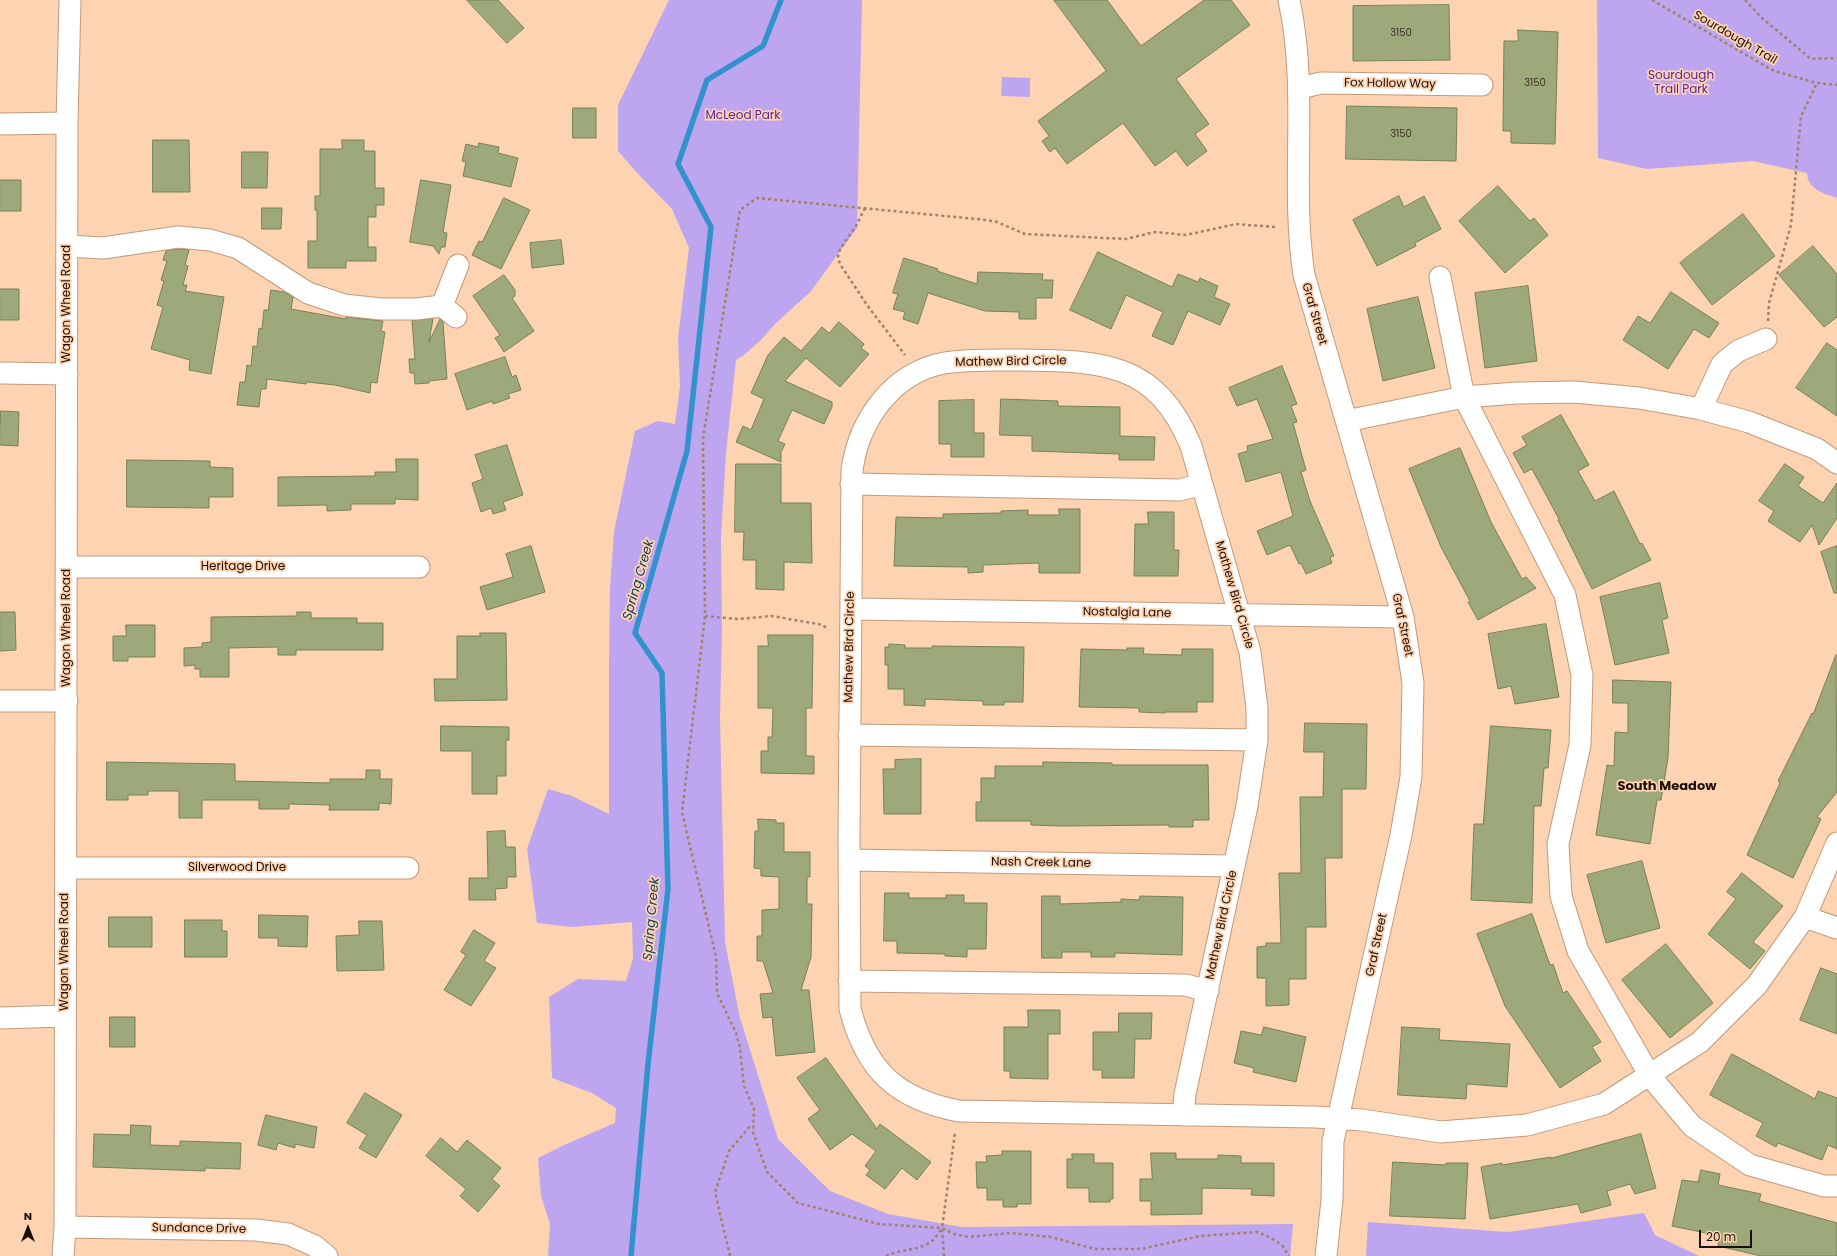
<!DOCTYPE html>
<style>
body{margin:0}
#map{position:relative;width:1837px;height:1256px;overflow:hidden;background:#fdd3b2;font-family:Poppins,sans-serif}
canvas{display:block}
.north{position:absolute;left:8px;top:1208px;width:40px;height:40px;-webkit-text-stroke:3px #fdd3b2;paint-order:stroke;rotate:0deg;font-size:11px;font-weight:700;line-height:16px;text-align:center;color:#1c0e04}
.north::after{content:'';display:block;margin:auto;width:14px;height:18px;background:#1c0e04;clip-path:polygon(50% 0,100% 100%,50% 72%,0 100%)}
.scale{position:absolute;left:1699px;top:1230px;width:53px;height:18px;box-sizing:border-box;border:2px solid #1c0e04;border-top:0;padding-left:5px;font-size:12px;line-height:14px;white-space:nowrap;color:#1c0e04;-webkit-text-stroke:3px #fdd3b2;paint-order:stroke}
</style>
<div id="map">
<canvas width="1837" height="1256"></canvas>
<div class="north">N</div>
<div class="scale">20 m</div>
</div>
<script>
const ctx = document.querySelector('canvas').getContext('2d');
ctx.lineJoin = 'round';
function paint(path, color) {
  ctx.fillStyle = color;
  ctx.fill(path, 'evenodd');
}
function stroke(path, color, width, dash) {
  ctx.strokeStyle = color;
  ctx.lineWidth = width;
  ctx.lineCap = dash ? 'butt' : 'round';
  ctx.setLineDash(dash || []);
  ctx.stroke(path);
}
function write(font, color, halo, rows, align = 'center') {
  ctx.font = font + ' Poppins,sans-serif';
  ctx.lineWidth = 3.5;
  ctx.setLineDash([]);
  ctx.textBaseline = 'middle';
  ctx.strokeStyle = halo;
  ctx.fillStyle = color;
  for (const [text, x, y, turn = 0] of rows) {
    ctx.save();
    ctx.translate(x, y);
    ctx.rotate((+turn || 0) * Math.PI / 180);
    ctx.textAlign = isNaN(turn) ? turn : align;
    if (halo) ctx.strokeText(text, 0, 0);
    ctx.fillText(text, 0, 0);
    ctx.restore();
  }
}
paint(new Path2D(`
 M669,0H862L857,228L811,291L773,326L762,339L744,355L736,360L726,453L721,538L722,631L720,716L725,942L740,1018L778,1139L830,1191L888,1214L962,1227L1293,1224L1290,1256H548L550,1224L541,1196L538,1158L564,1145L615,1123L616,1108L592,1093L552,1078L549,997L578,979L626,981L633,959L632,922L572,927L537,923L527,849L548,789L572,796L609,814V666L610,588L614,532L635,431L658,421L675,424L680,386L678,338L689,248L672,209L641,177L618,151V105Z
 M1597,0H1837V198C1823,193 1808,190 1807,173L1753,161L1647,169L1598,158Z
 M1002,77L1030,78V97L1001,96Z
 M1644,1213L1655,1235L1699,1256H1366L1368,1222L1508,1232Z`), '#bea5ef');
stroke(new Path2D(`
 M631,1256L648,1064L668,889L662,673L635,633L687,451L711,227L678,164L707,80L763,46L781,0`), '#3392cc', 5.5);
const building = new Path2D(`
 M467,0H498L524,28L507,43Z
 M1054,0H1107L1141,46L1204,0H1231L1250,25L1176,79L1209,124L1195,134L1207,151L1187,166L1176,151L1155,166L1123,123L1067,164L1055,148L1050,152L1042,141L1049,136L1038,121L1106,71Z
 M1449,5L1450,60L1353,61V6Z
 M1518,30L1558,32L1555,144L1511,143V131H1503L1504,41H1518Z
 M1347,106L1457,108L1456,161L1346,159Z
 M573,108H596V138H573Z
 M153,140H189L190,192H153Z
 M342,140H364V151H375V188H384V205H376V217H368V247H376V261H346V268H308V241H317V210H315V196H320V149H342Z
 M479,143L499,147L498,153L518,158L511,187L463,176L466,162L462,161L466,144L478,147Z
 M242,152H268L267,188H242Z
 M0,180H21V211H0Z
 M421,180L451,185L443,232L447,233L445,247H441L439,254L433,246L410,242Z
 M1498,186L1530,221L1534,218L1548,235L1505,273L1459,221Z
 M1399,196L1404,207L1424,196L1441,229L1415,243L1416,246L1377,266L1353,220Z
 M504,198L530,210L501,269L472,255L479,241L482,242Z
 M262,208H282L281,229H262Z
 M1743,214L1775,256L1712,305L1680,263Z
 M561,240L564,264L532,268L530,243Z
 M1813,246L1837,274V317L1824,327L1779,275Z
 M178,249L189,250L185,265L188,266L183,285H187L185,291L224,297L211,374L189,370L190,360L151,349L163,307L157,305L164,281L161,280L167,261L163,260L166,251Z
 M1098,252L1172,287L1178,274L1198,282L1200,278L1218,286L1214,297L1230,304L1220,325L1188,311L1173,345L1152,336L1163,312L1126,295L1111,329L1070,310Z
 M904,258L938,269L937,271L977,284L978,272L1043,274L1042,280H1053L1052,298H1036V319H1019V312L985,311L928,293L918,324L903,319L905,312L893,309L898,294L893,293Z
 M504,275L515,290V296L512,298L534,331L504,352L495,338L500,335L473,296Z
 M1528,286L1537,361L1485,368L1475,293Z
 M0,289H19V320H0Z
 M271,290L284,292L293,297L291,309L346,319V317L383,321L381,331L385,332L377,383L371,382L370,393L335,385L307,382L306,384L267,379L266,389H261L259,407L237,405L240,382H245L247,365L251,366L253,346L257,347L259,328L262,329L264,310H268Z
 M1671,292L1719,323L1709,338L1694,329L1668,369L1623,340L1638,316L1650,323Z
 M1418,297L1435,368L1383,381L1367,309Z
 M433,319L429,342L440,319L443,322L447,379L429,381V383L415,384L414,373H410L409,359H415L412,321Z
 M839,322L864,344L861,348L869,354L840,387L806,358L785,381L832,402V407L824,424L792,410L778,441L785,444L781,452V462L736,442L743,426L751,430L764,399L751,393L768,355L784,337L801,351L822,327L829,333Z
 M1827,343L1837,350V416L1796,388Z
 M505,357L512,377L516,375L521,390L508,394L510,398L493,404L492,401L467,410L455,374Z
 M1282,366L1297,404L1291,406L1297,422L1293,423L1306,470L1301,472L1310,501L1334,556L1330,557L1332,563L1306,574L1301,563L1299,564L1290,545L1267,555L1257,531L1293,516L1281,472L1246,482L1238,454L1248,451L1247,446L1273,439L1257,399L1237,406L1229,388Z
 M1001,399L1058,401V406L1120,407V436L1155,437L1154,460H1119V454L1032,451V436L1000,435Z
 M974,400V433H984V457H951V444H939V401Z
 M1,411L19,412L18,446L0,445Z
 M1561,415L1589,465L1578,471L1595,501L1614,491L1640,544L1642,543L1651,560L1592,589L1558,520L1559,519L1532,469L1524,473L1513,453L1527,445L1522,437Z
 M507,445L523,495L503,502L506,510L493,514L491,508L481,512L472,483L483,479L475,455Z
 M1460,448L1491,522L1522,579L1526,577L1536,588L1478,620L1468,602L1470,601L1441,547L1409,469Z
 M396,459H418V500L395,499V504H351V510L327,511V505L278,506V477L375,476V472H396Z
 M127,460L210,461V467L233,468V497H209V508L127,507Z
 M736,464H781V503H811L812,563L784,562V590L756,589V560H743L744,532H735Z
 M1785,464L1804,477L1798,486L1823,503L1837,483V518L1819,545L1812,525L1800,542L1768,521L1774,511L1759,501Z
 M1059,509H1080V573H1039V563L983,565V572L968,573V567L894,566L896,517L943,518V514L1001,513V511L1028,510V515H1059Z
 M1148,512H1174V550H1179L1178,576H1134L1135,524H1148Z
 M531,546L545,592L487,610L480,587L513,577L506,554Z
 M1837,546V593H1834L1821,552Z
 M1660,583L1668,618L1662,620L1669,653L1615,665L1600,597Z
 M0,612H15L16,650L0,651Z
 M297,612H311V618H357V623H383V650H296V655H278V647L229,648V677H200V669H195V665L184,666V648L202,647V643L211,642V617L297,616Z
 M1546,624L1559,697L1515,704L1511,686L1498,689L1488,634Z
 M126,625H155V657H128V661H113V636H126Z
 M480,633H506L507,700L435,701L434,679H457V636H480Z
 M768,635H813L812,708H806V756H814V774L761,773V751H768V737H772L773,708H758V646H768Z
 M889,644L905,645V648H932V646L1024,647L1023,702H1004V705H983V701L925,699V706L904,705V689H888V665H885V647H889Z
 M1127,648H1144L1143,654L1182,655V649H1213V702H1197V712H1165V713L1139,712V708L1079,707L1081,649L1127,650Z
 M1836,655L1837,792L1817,817L1821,819L1793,878L1747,855L1780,783L1778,781L1812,713L1813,714Z
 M1613,680L1671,682L1668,758L1661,800H1657L1650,844L1596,835L1607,765L1614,766L1615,732L1628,733V703H1613Z
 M1305,723L1367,724L1366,789H1342V858H1325L1326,927H1306V979H1289V1005L1266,1006V978H1257V947L1266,946V943H1281L1279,873H1301L1300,797H1323L1324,752H1304Z
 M441,726L509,727V740H506V776H497V794H472V751H441Z
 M1491,726L1551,730L1548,768H1544L1541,806H1534L1532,903L1471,900L1474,824H1483Z
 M921,759V814H884L883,769H895V760Z
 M107,762L235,764V781L330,783V779H366V770H380V779H392L391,804L379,803V810H329L330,805L289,804V809H259V800H202V818H179V791H148V795H128V800H107Z
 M1043,762L1112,763V765H1208L1209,820H1193V827H1169V825L1060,826L1031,825V821H976V802H981V778H995V766H1043Z
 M758,819L776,820V823H784V852H810V877H807V904H812L811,957L801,990H809L815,1052L776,1056L772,1017L763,1018L760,994L773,993L763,961H757V936H762V910L779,909V877L761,876V869L754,868L755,831H758Z
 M505,831L506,847H515L516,877H507V888L495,889L496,900H469V878H488L487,832Z
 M1642,861L1660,928L1606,943L1587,875Z
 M1742,873L1783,906L1753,942L1765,951L1750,969L1708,934L1736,899L1727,892Z
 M885,893H909V898H946V895H964V903H987L986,949H967V957L945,956V954L897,953V941H884Z
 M1042,896H1060V904L1121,902V899L1139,900L1140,896L1183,897L1182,955L1115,953V957H1091V952H1062V958H1042Z
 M1532,914L1550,965L1553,964L1563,993L1567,991L1601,1042L1592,1047L1601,1061L1560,1088L1505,1006L1477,934Z
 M259,915L308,916L307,947L278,946V938H259Z
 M109,917H152V947H109Z
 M185,920H222V931H227V957H185Z
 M359,921H382L384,970L337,971L336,936L359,935Z
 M474,930L495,943L484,961L496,968L471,1006L444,990L466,955L461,952Z
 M1666,944L1713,1003L1670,1038L1622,980Z
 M1821,968L1837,974V1034L1800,1020Z
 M1028,1010H1060V1034H1048V1079L1010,1078V1071H1004V1027H1028Z
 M1119,1013H1152L1151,1039H1135L1134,1078H1102V1070H1093V1032H1118Z
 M110,1017H135V1047H110Z
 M1264,1027L1306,1037L1296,1082L1253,1072L1254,1068L1234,1063L1241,1031L1261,1035Z
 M1402,1027L1440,1029L1439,1040L1510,1044L1507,1087L1467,1084L1466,1099L1398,1095Z
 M1732,1054L1815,1099L1818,1091L1837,1098V1149L1828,1145L1822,1160L1778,1143L1776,1147L1756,1136L1763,1123L1710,1095Z
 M826,1058L877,1129L880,1124L931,1162L917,1180L902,1168L885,1189L866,1175L870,1170L865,1166L876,1151L852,1134L830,1150L808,1119L820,1110L797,1078Z
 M365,1093L402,1115L376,1158L359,1148L367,1135L347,1123Z
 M266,1115L317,1127L314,1148L295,1144V1148L278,1143L276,1150L258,1145Z
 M131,1125L151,1126L150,1145L180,1146V1141L241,1143L240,1169L205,1168V1171L93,1167L94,1134L130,1135Z
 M1641,1134L1656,1188L1635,1194L1630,1184L1607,1191L1611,1205L1581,1213L1578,1204L1490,1219L1481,1167L1502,1163V1165L1551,1157V1158Z
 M441,1138L457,1152L467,1140L501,1168L492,1179L500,1186L478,1212L460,1196L466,1189L426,1156Z
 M1002,1151H1031V1204H1017V1207H1003V1200H987V1188H977L976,1162H987L986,1156L1002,1155Z
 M1151,1153H1176V1159H1218V1155L1241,1156V1163H1274V1196L1251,1195L1252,1189L1202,1188V1214L1151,1215V1201H1140V1179H1152Z
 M1072,1154H1094V1163H1113V1199H1110V1202H1089V1188H1067V1159H1072Z
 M1393,1162L1446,1165V1163H1468L1465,1219L1390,1216Z
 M1701,1170L1720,1174L1718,1185L1761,1194L1759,1201L1837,1223V1256H1761L1718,1246L1720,1236L1672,1226L1682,1180L1698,1182Z`);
paint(building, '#9da97b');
stroke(building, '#768155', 1);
const minor = new Path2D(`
 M1289,0C1309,92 1290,183 1304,275L1403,617L1413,683L1411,777L1401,835L1333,1141L1332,1200L1326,1256
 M1300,88L1321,83L1482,85
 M0,124L67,123
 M68,246L103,248L178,237L210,240L238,248L308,293L344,305L381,309H416L442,306L456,317
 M1440,277L1464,397L1565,595L1582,675L1580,745L1558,844L1561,896L1578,951L1650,1076L1692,1126L1750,1165L1824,1186H1837
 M442,306L458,265
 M0,373L67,374
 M1701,409L1722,364L1738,351L1766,339
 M1346,421L1464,397L1517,393L1574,392L1639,398L1701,409L1749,422L1817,449L1837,463
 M851,484L1180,490L1202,484
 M67,567H419
 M851,609L1403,617
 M0,701H67
 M849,735L1257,740
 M849,860L1234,866
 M66,868H408
 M1805,917L1837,928
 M849,981L1186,985L1208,991
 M0,1018L65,1016
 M1183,1115L1185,1094L1247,806L1257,740V708L1250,652L1191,446C1156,361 1101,361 1020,360C995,360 969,359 944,363C892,373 859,420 852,470L849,839L850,1009C866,1070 896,1099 959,1111L1315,1117L1362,1120L1441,1132L1527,1125L1604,1104L1700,1042L1757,985L1805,917L1837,843
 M65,1227L256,1230L288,1234L315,1246L327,1256
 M63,1256L65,1227L67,123L70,0`);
stroke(minor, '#c29a7b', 23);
stroke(new Path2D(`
 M1652,0L1774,71L1817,83L1837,85
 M1745,0L1762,18L1811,59L1837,58
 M865,208L856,226L840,249L838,256L840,264L867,305L905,355
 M1275,227L1236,224L1186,235L1155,232L1126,239L1025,234L997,222L987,220L757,198L740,210L703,438L705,616L682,812L716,957L717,993L736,1033L740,1048L744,1086L754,1109L753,1132L767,1172L798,1203L879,1224L942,1228L954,1234L969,1237L1010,1233L1051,1237L1095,1249H1141L1200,1236L1258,1232L1271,1238L1282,1245L1289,1256
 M1768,321L1769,303L1791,225L1801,116L1817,83
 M705,616L737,619L772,616L823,625L828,630
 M730,1256L715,1192L729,1151L751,1125
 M886,1256C900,1249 919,1251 932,1241C936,1238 939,1232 942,1228
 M944,1256L942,1228L955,1133`), '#a0816a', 2.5, [3, 3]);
stroke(minor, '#fff', 21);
write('10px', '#3c3522', null, [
 ["3150",1401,33],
 ["3150",1535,83],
 ["3150",1401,134]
]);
write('12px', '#1c0e04', '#fdd3b2', [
 ["Sourdough Trail",1735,38,30],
 ["Fox Hollow Way",1390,84,1],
 ["Wagon Wheel Road",67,304,-90],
 ["Graf Street",1314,314,74],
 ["Mathew Bird Circle",1011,362,-1],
 ["Heritage Drive",243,567],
 ["Mathew Bird Circle",1234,595,74],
 ["Nostalgia Lane",1127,613,1],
 ["Graf Street",1402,625,78],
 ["Wagon Wheel Road",67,628,-90],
 ["Mathew Bird Circle",850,647,-89],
 ["Nash Creek Lane",1041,863,1],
 ["Silverwood Drive",237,868],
 ["Mathew Bird Circle",1222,925,-78],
 ["Graf Street",1377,945,-78],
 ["Wagon Wheel Road",65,952,-90],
 ["Sundance Drive",199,1229,1]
]);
write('12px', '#5c219b', '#fdd3b2', [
 ["Sourdough",1681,76],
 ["Trail Park",1681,90],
 ["McLeod Park",743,116]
]);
write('italic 13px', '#0c405e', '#fdd3b2', [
 ["Spring Creek",639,580,-74],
 ["Spring Creek",652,919,-85]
]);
write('bold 13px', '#1c0e04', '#fdd3b2', [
 ["South Meadow",1667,787]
]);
</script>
